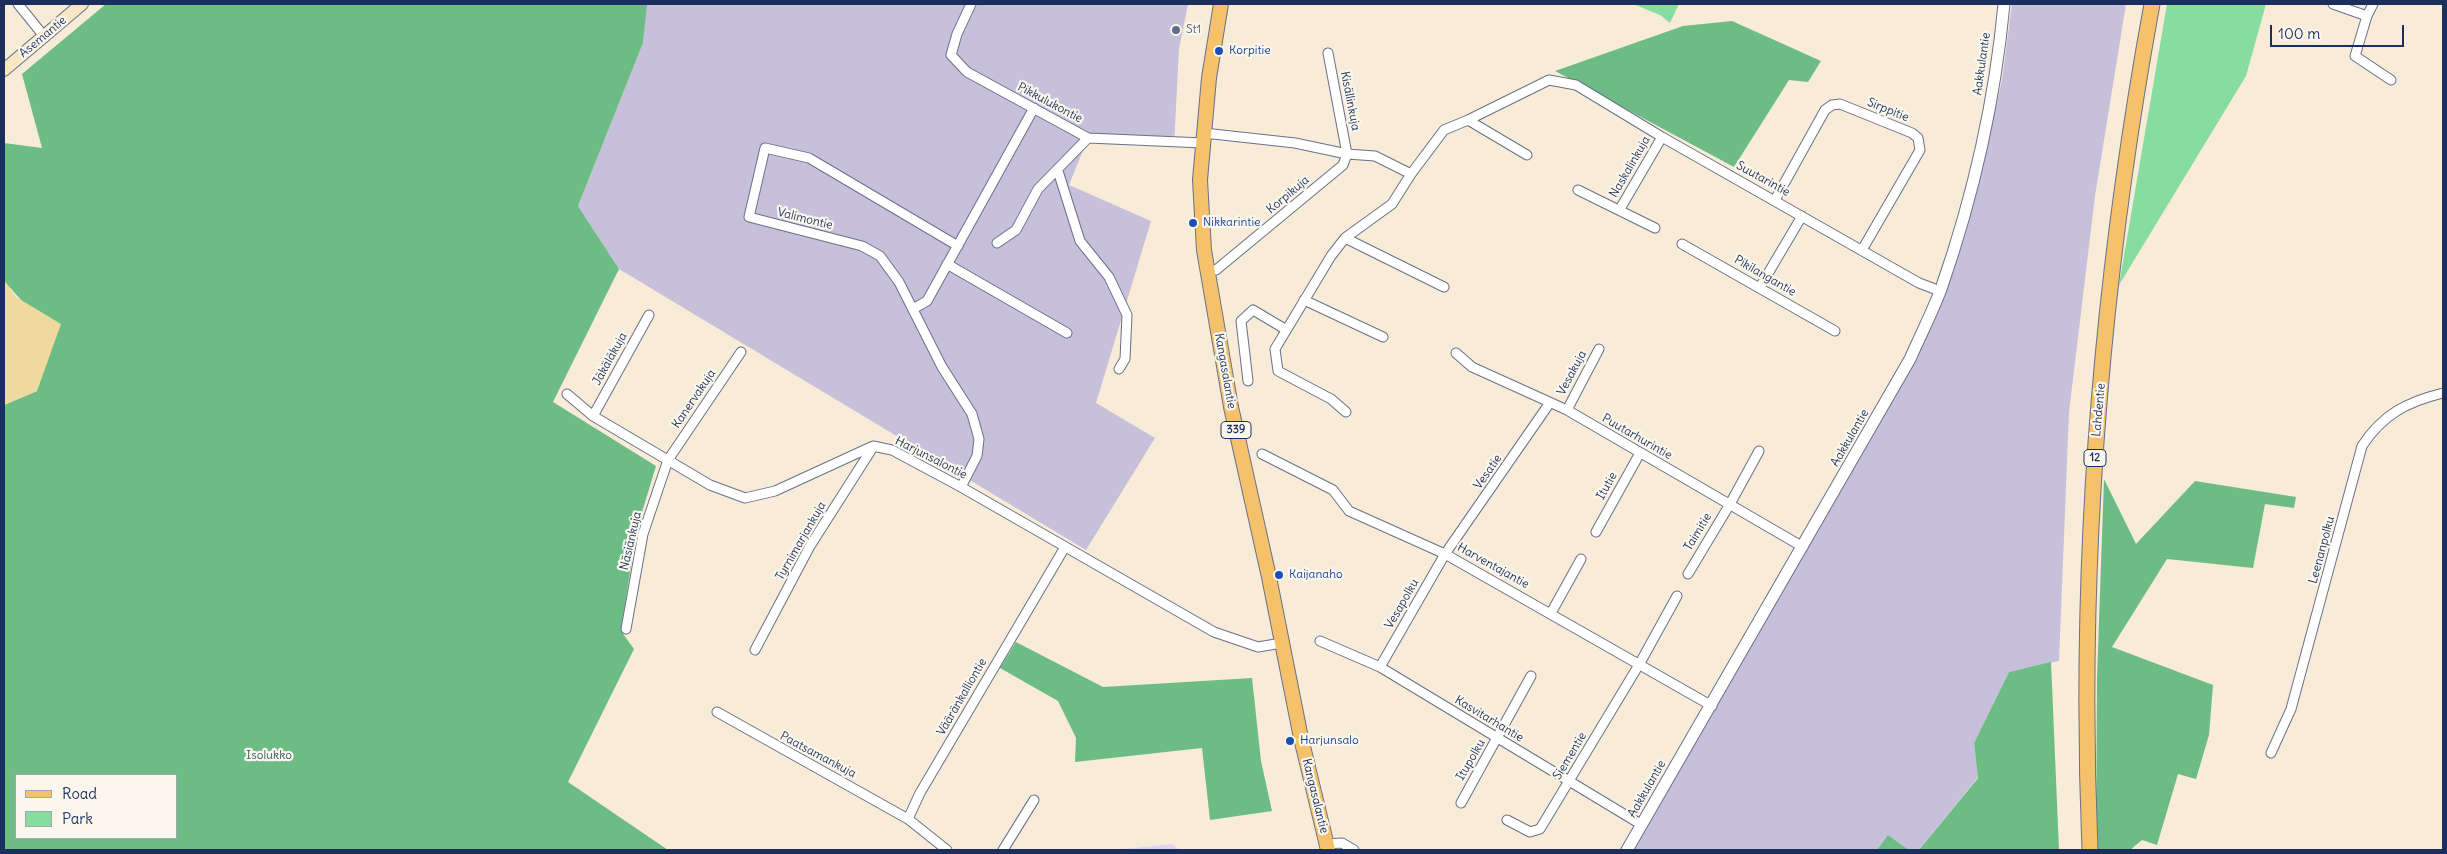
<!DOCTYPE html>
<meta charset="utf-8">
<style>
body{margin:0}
#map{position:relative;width:2447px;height:854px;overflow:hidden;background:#f8ebd8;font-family:Delius,sans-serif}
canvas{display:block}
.frame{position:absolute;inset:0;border:5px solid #1b2f5e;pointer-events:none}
.legend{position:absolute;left:15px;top:774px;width:162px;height:65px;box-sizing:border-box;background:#fbf7ec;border:1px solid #a1a7b3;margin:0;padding:6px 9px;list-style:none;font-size:15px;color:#1b2f5e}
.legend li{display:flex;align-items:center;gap:10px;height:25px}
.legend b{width:25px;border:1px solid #a1a7b3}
.scale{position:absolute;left:2270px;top:25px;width:134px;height:22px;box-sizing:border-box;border:2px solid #1b2f5e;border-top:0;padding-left:6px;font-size:15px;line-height:18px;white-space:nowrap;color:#1b2f5e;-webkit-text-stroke:4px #fbf7ec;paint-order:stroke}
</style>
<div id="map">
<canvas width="2447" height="854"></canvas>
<div class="frame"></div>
<ul class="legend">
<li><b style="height:6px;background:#f5c16b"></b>Road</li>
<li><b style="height:14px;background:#87dda0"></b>Park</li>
</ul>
<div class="scale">100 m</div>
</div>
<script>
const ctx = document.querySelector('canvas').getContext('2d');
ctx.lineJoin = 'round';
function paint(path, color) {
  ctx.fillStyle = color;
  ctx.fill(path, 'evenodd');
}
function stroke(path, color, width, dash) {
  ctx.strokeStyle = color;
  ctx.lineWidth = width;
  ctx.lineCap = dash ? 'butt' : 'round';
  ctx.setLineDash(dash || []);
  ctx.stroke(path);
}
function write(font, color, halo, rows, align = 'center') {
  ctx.font = font + ' Delius,sans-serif';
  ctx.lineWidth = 4.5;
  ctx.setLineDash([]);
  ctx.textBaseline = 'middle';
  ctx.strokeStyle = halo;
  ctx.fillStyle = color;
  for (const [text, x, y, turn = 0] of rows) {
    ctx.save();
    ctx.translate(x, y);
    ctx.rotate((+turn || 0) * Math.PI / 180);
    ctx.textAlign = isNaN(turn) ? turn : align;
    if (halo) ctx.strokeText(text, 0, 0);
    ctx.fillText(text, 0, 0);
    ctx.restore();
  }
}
paint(new Path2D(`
 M1172,844L1180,850H1114Z`), '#e4d3f2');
paint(new Path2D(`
 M646,4H1188L1179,49L1174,146L1088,138L1069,185L1151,221L1096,403L1155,438L1086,550L619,269L578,206L643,43Z
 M2012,4H2126L2095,196L2069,412L2059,661L2009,672L1974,743L1978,777L1919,850H1909L1888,835L1877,850H1627L1877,427L1970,213L2002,80Z`), '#c6c0da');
paint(new Path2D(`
 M1633,4H1679L1670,23L1660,15Z
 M2167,4H2266L2246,76L2119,285Z`), '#87dda0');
paint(new Path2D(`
 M106,4H647L643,43L578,206L619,269L553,402L656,466L636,532L621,631L634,649L568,782L668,850H4V405L37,391L22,301L4,281V143L42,148L22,74ZM16,775H176V838H16Z
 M1732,21L1821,61L1808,82L1789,80L1734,167L1555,71L1683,26Z
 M2104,479L2136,544L2195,481L2296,497L2294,508L2265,504L2253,568L2167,559L2112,647L2213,685L2209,735L2196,779L2178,774L2157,845L2142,840L2130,850H2096L2097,678Z
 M1016,642L1103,687L1252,678L1261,761L1272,811L1210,820L1202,748L1075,762L1076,738L1058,701L1000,668Z
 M2051,662L2059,850H1919L1978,778L1974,743L2009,672Z
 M1888,835L1909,850H1877Z`), '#6dbc86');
paint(new Path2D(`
 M4,281L16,297L61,324L37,391L4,405Z`), '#eeda9e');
const minor = new Path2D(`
 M18,4L43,35
 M971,4L957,34L951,55L967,72L1088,138L1203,143
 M2333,4L2367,16L2373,4
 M2367,16L2355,56L2391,80
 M1468,120L1527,155
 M1204,133L1295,143L1347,154L1375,156L1411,174L1444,130L1468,120L1549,80L1576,85L1662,137L1919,283L1940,291
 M1058,171L1080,241L1109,277L1127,315L1125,359L1119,369
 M1578,190L1655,228
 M1775,200L1825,110L1832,105L1840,104L1912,133L1918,138L1920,150L1862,250
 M1620,209L1662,137
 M1345,238L1444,287
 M997,243L1016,230L1038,189L1088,138
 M1682,244L1835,331
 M958,246L809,158L765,148L749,217L862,246L880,256L899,282L942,367L972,414L979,439L977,456L961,487
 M947,264L1067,333
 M1216,270L1343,165L1347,154L1328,53
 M1760,287L1802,216
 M1304,300L1383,337
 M913,309L927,301L1034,108
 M1456,353L1472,367L1567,410L1803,547
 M1248,381L1241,321L1253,310L1285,329
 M567,394L593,416L710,485L745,498L775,491L873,446L892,450L961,487L1214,632L1258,647L1282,643
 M1567,410L1599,349
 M1346,412L1331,399L1278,371L1275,349L1331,256L1345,238L1392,204L1411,174
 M593,416L649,315
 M1262,454L1333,490L1349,511L1445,554L1712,706
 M1596,532L1640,453
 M1688,574L1730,504L1759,451
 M1551,613L1581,559
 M626,629L643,534L668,460L741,352
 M1320,641L1380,667L1642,825
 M755,650L810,546L873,447
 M1380,667L1445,554L1549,404
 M717,712L908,819L947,850
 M2271,753L2291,709L2362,446C2383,414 2407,402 2443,393
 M1461,803L1531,676
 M908,819L920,793L1065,547
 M1507,820L1530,832L1540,829L1640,663L1677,596
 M1326,844L1342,843L1354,850
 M1003,850L1034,800`);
const tertiary = new Path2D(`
 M1627,850L1910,359C1920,336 1932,313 1941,289C1973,197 1995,101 2004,4`);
const secondary = new Path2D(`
 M4,70L82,4`);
const primary = new Path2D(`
 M1221,4L1209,78L1200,180L1204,250L1231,407L1269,577L1301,738L1328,850`);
const trunk = new Path2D(`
 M2090,850C2078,567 2101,282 2152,4`);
stroke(minor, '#687189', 11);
stroke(tertiary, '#687189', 13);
stroke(secondary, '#687189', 14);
stroke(primary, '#687189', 16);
stroke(trunk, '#687189', 17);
stroke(minor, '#fff', 9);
stroke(tertiary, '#fff', 11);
stroke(secondary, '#fbe6c4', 12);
stroke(primary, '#f5c16b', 14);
stroke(trunk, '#f5c16b', 15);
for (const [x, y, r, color] of [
 [1176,30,5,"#5c6f8a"],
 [1219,51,5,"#1a4fb4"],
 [1193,223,5,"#1a4fb4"],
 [1279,575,5,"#1a4fb4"],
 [1290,741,5,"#1a4fb4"]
]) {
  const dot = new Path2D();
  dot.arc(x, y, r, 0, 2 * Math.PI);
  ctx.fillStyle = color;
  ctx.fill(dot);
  stroke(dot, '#fbf7ec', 2);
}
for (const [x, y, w] of [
 [1236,430,30],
 [2095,458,22]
]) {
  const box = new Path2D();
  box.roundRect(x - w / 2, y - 8.5, w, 17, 4);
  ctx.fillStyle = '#fbf7ec';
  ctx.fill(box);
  stroke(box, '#1b2f5e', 1);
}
write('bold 11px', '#1b2f5e', null, [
 ["339",1236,430],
 ["12",2095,458]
]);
write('12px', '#4e5e75', '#fbf7ec', [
 ["St1",1186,30]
], 'left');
write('12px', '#1b2f5e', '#fbf7ec', [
 ["Asemantie",43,37,-40],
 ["Aakkulantie",1982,64,-82],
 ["Kisällinkuja",1350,101,79],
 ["Pikkulukontie",1050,103,28],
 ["Sirppitie",1888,110,22],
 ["Naskalinkuja",1630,167,-60],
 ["Suutarintie",1763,179,29],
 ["Korpikuja",1288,195,-40],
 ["Valimontie",805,219,14],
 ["Pikilangantie",1765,276,30],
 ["Jäkäläkuja",610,359,-61],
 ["Kangasalantie",1225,371,80],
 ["Vesakuja",1572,373,-62],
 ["Kanervakuja",694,399,-56],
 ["Lahdentie",2099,410,-85],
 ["Puutarhurintie",1637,437,30],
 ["Aakkulantie",1850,438,-60],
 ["Harjunsalontie",931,458,27],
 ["Vesatie",1488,472,-55],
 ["Itutie",1607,486,-61],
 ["Taimitie",1698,532,-59],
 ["Näsiänkuja",631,541,-77],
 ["Tyrnimarjankuja",801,541,-60],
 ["Leenanpolku",2322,550,-75],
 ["Harventajantie",1493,566,29],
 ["Vesapolku",1402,604,-60],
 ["Vääränkalliontie",962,697,-60],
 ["Kasvitarhantie",1489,719,31],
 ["Paatsamankuja",818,755,28],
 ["Siementie",1570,756,-59],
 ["Itupolku",1471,760,-60],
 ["Aakkulantie",1647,789,-60],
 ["Kangasalantie",1315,796,76]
]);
write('12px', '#164399', '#fbf7ec', [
 ["Korpitie",1229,51],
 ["Nikkarintie",1203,223],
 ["Kaijanaho",1289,575],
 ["Harjunsalo",1300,741]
], 'left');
write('12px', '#365a6e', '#fbf7ec', [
 ["Isolukko",269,756]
]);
</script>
